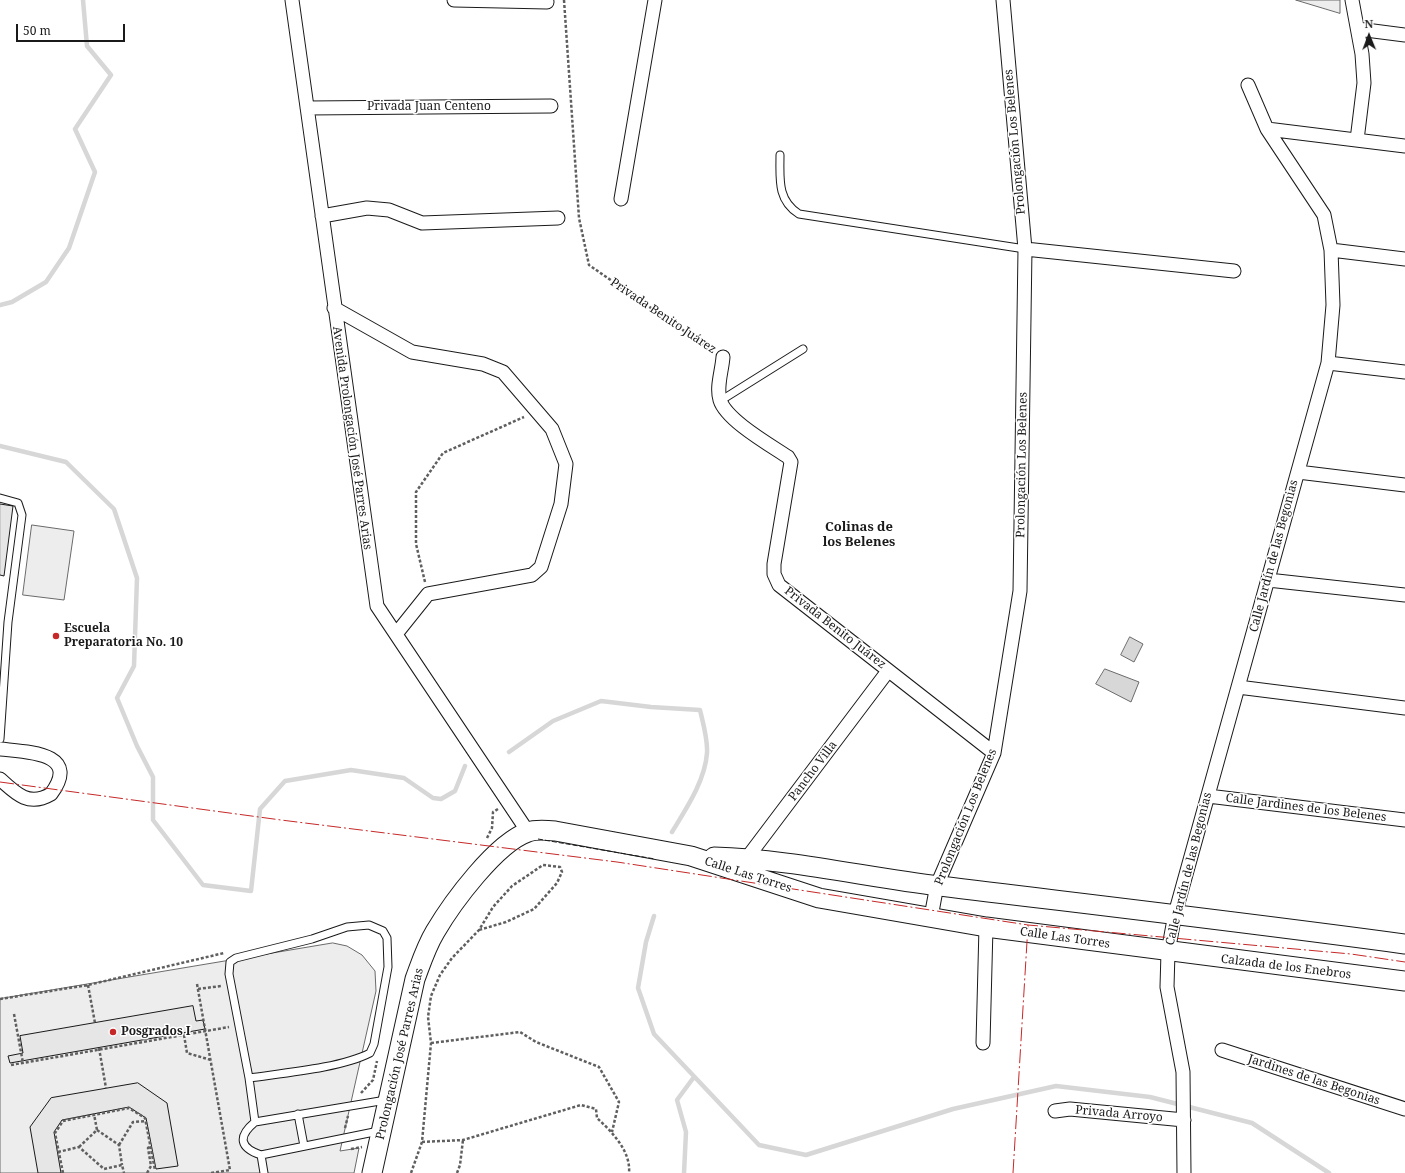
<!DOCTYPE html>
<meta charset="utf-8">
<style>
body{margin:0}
#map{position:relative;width:1405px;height:1173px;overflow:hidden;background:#fff;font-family:"Noto Serif",serif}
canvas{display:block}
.north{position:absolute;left:1349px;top:16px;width:40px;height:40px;-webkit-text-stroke:3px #fff;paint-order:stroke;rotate:359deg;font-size:11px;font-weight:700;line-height:16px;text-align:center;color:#1a1a1a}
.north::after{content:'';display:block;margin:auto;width:14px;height:18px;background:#1a1a1a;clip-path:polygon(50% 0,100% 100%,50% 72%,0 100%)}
.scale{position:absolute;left:16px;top:24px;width:109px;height:18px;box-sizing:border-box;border:2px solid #1a1a1a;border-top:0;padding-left:5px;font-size:12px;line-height:14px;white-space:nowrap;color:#1a1a1a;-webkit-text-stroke:3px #fff;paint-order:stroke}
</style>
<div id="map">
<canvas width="1405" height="1173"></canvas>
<div class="north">N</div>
<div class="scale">50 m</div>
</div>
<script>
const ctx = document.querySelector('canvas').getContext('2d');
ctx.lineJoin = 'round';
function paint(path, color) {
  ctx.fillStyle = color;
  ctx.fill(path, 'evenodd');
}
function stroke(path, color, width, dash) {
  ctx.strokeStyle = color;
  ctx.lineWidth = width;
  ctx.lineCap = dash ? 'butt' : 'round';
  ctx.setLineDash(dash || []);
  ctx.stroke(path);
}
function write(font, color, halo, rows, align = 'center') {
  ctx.font = font + ' "Noto Serif",serif';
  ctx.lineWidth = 3;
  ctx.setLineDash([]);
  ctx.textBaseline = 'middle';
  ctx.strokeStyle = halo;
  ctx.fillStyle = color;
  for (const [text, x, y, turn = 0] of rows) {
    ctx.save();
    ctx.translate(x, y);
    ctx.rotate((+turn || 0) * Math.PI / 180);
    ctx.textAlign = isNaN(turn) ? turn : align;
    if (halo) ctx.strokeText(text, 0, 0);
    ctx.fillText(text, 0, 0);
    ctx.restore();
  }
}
const built = new Path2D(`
 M1296,0H1340V13Z
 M32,525L74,531L64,600L23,595Z
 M333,943L347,946L362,955L375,971L376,991L340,1151L359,1148L354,1173H0V999Z`);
paint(built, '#ededed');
stroke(built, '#6a6a6a', 1);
const water = new Path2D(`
 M1130,637L1143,644L1134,662L1121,655Z
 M1105,669L1139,682L1131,702L1096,684Z`);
paint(water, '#d7d7d7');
stroke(water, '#6a6a6a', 1);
stroke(new Path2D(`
 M0,305L12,302L46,282L69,248L95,172L75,129L111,75L87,46L83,0
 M0,446L66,462L114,509L137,578L134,666L117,698L137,746L153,777V820L203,885L251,891L260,809L285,781L351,770L404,778L433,798L441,799L455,791L465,766
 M509,752L553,721L601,701L651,707L700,710C703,723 708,740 707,753C705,781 686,809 672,832
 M654,916L646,942L638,988L654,1034L759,1145L806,1155L953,1109L1056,1086L1150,1097L1252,1123L1329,1173
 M684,1173L686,1132L677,1100L694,1077`), '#d7d7d7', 4.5);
const building = new Path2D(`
 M0,504L13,506L4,576L0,575Z
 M193,1006L196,1021L203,1020L205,1029L10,1063L8,1056L23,1053L20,1036Z
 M138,1083L167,1103L178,1166L156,1169L146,1118L129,1107L62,1120L54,1132L61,1173H38L30,1127L51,1098Z`);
paint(building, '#e6e6e6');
stroke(building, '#1a1a1a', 1);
const service = new Path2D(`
 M780,155C780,179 777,200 799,214L1025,249
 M720,401L803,349
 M0,498L18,503L22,515L8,622L0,739
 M249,1078C283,1073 341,1068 370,1053L374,1044L388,967L387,938L383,931L369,925L347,927L312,939L236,958L230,962L229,974L249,1078L255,1122
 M298,1114L304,1146
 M379,1131L261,1155C240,1148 237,1137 255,1122L386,1100
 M261,1155L264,1173`);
const minor = new Path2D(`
 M292,0L377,606L528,832
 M454,0L547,2
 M1352,0L1362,54L1364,83L1357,140
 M1358,29L1405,35
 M307,108L551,106
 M1267,129L1405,146
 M621,199L655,0
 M322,216L367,208L389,210L422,223L558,218
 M1025,249L1234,271
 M1331,250L1405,259
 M334,308L412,352L483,364L503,372L552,429L566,464L561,504L541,567L532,575L428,594L396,634
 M723,357C722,371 716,387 720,400C726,420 770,445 788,457L791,462L774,564V574L779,585L994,753
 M1328,363L1405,372
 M1298,472L1405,485
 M1268,580L1405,595
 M1238,687L1405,708
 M0,749C26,752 82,752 51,794C29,807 16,794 0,779
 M1208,796L1405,820
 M744,865L747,858L888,671
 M931,917L937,885L994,753L1020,591L1025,249L1003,0
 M983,1043L986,927
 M1222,1050L1405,1109
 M1055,1111L1070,1109L1184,1120
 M1184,1173L1183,1072L1167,987L1168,952L1175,914L1328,363L1333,305L1331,250L1324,215L1267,129L1248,85`);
const secondary = new Path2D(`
 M714,857C790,859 865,877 940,886C1095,905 1250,923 1405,944
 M372,1173L415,979C421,963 426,947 435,932C452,903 496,843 528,832C536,829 546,830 555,831L691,856L819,898L986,927L1405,981`);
stroke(service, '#1a1a1a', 9);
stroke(minor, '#1a1a1a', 15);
stroke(secondary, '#1a1a1a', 21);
stroke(new Path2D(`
 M564,0L579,218L589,265L713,351
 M425,582L416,544V492L443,453L524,417
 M487,838L492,828L493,812L498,809
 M197,984L230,1170L211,1173
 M88,985L95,1023
 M198,989L221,986
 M0,999L88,985L224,953
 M14,1014L23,1063
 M184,1035L187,1053L211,1060
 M431,1043L520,1032L536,1042L599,1067L619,1102L612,1132
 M99,1048L106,1088
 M11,1065L229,1027
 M361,1093L373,1080L377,1061
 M345,1128L348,1116
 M97,1130L119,1145L122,1165
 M422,1142L463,1140L581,1105L596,1109L597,1118C612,1132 631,1151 629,1173
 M119,1145L133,1122L146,1121
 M79,1147L97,1130L94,1114
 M351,1149L362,1147
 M58,1152L79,1147L104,1169L122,1165L124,1173
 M63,1173L55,1133L63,1121L129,1108L145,1118L155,1170
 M147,1173L151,1166L148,1148L150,1146
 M411,1173L422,1142L431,1043L428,1017L431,996L440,975L452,958L479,930L493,907L512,886L543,865L560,867L562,872L557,883L534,909L506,922L479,930
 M457,1173L460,1165L463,1140`), '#5f5f5f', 2.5, [3, 2]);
stroke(service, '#fff', 7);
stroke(minor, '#fff', 13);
stroke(secondary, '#fff', 19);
stroke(new Path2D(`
 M538,839L655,859`), '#1a1a1a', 1, [5, 2]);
stroke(new Path2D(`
 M0,782L281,820L617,862L1028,925L1351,954L1405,962
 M1013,1173L1028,925`), '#c62828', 1, [14, 3, 2, 3]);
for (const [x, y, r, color] of [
 [56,636,4,"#c62828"],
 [113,1032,4,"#c62828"]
]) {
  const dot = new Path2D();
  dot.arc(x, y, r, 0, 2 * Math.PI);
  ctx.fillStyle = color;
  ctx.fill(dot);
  stroke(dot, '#fff', 1.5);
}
write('12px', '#1a1a1a', '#fff', [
 ["Privada Juan Centeno",429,107],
 ["Prolongación Los Belenes",1015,142,-95],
 ["Privada Benito Juárez",663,316,34],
 ["Avenida Prolongación José Parres Arias",352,438,82],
 ["Prolongación Los Belenes",1022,465,-89],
 ["Calle Jardín de las Begonias",1274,556,-75],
 ["Privada Benito Juárez",835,628,38],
 ["Pancho Villa",813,771,-53],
 ["Calle Jardines de los Belenes",1306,808,7],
 ["Prolongación Los Belenes",966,817,-68],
 ["Calle Jardín de las Begonias",1189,869,-76],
 ["Calle Las Torres",748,875,18],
 ["Calle Las Torres",1065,938,8],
 ["Calzada de los Enebros",1286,967,7],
 ["Prolongación José Parres Arias",400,1054,-77],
 ["Jardines de las Begonias",1314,1080,18],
 ["Privada Arroyo",1119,1114,5]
]);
write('bold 12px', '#1a1a1a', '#fff', [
 ["Escuela",64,629],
 ["Preparatoria No. 10",64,643],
 ["Posgrados I",121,1032]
], 'left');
write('bold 13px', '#1a1a1a', '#fff', [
 ["Colinas de",859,527],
 ["los Belenes",859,542]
]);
</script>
